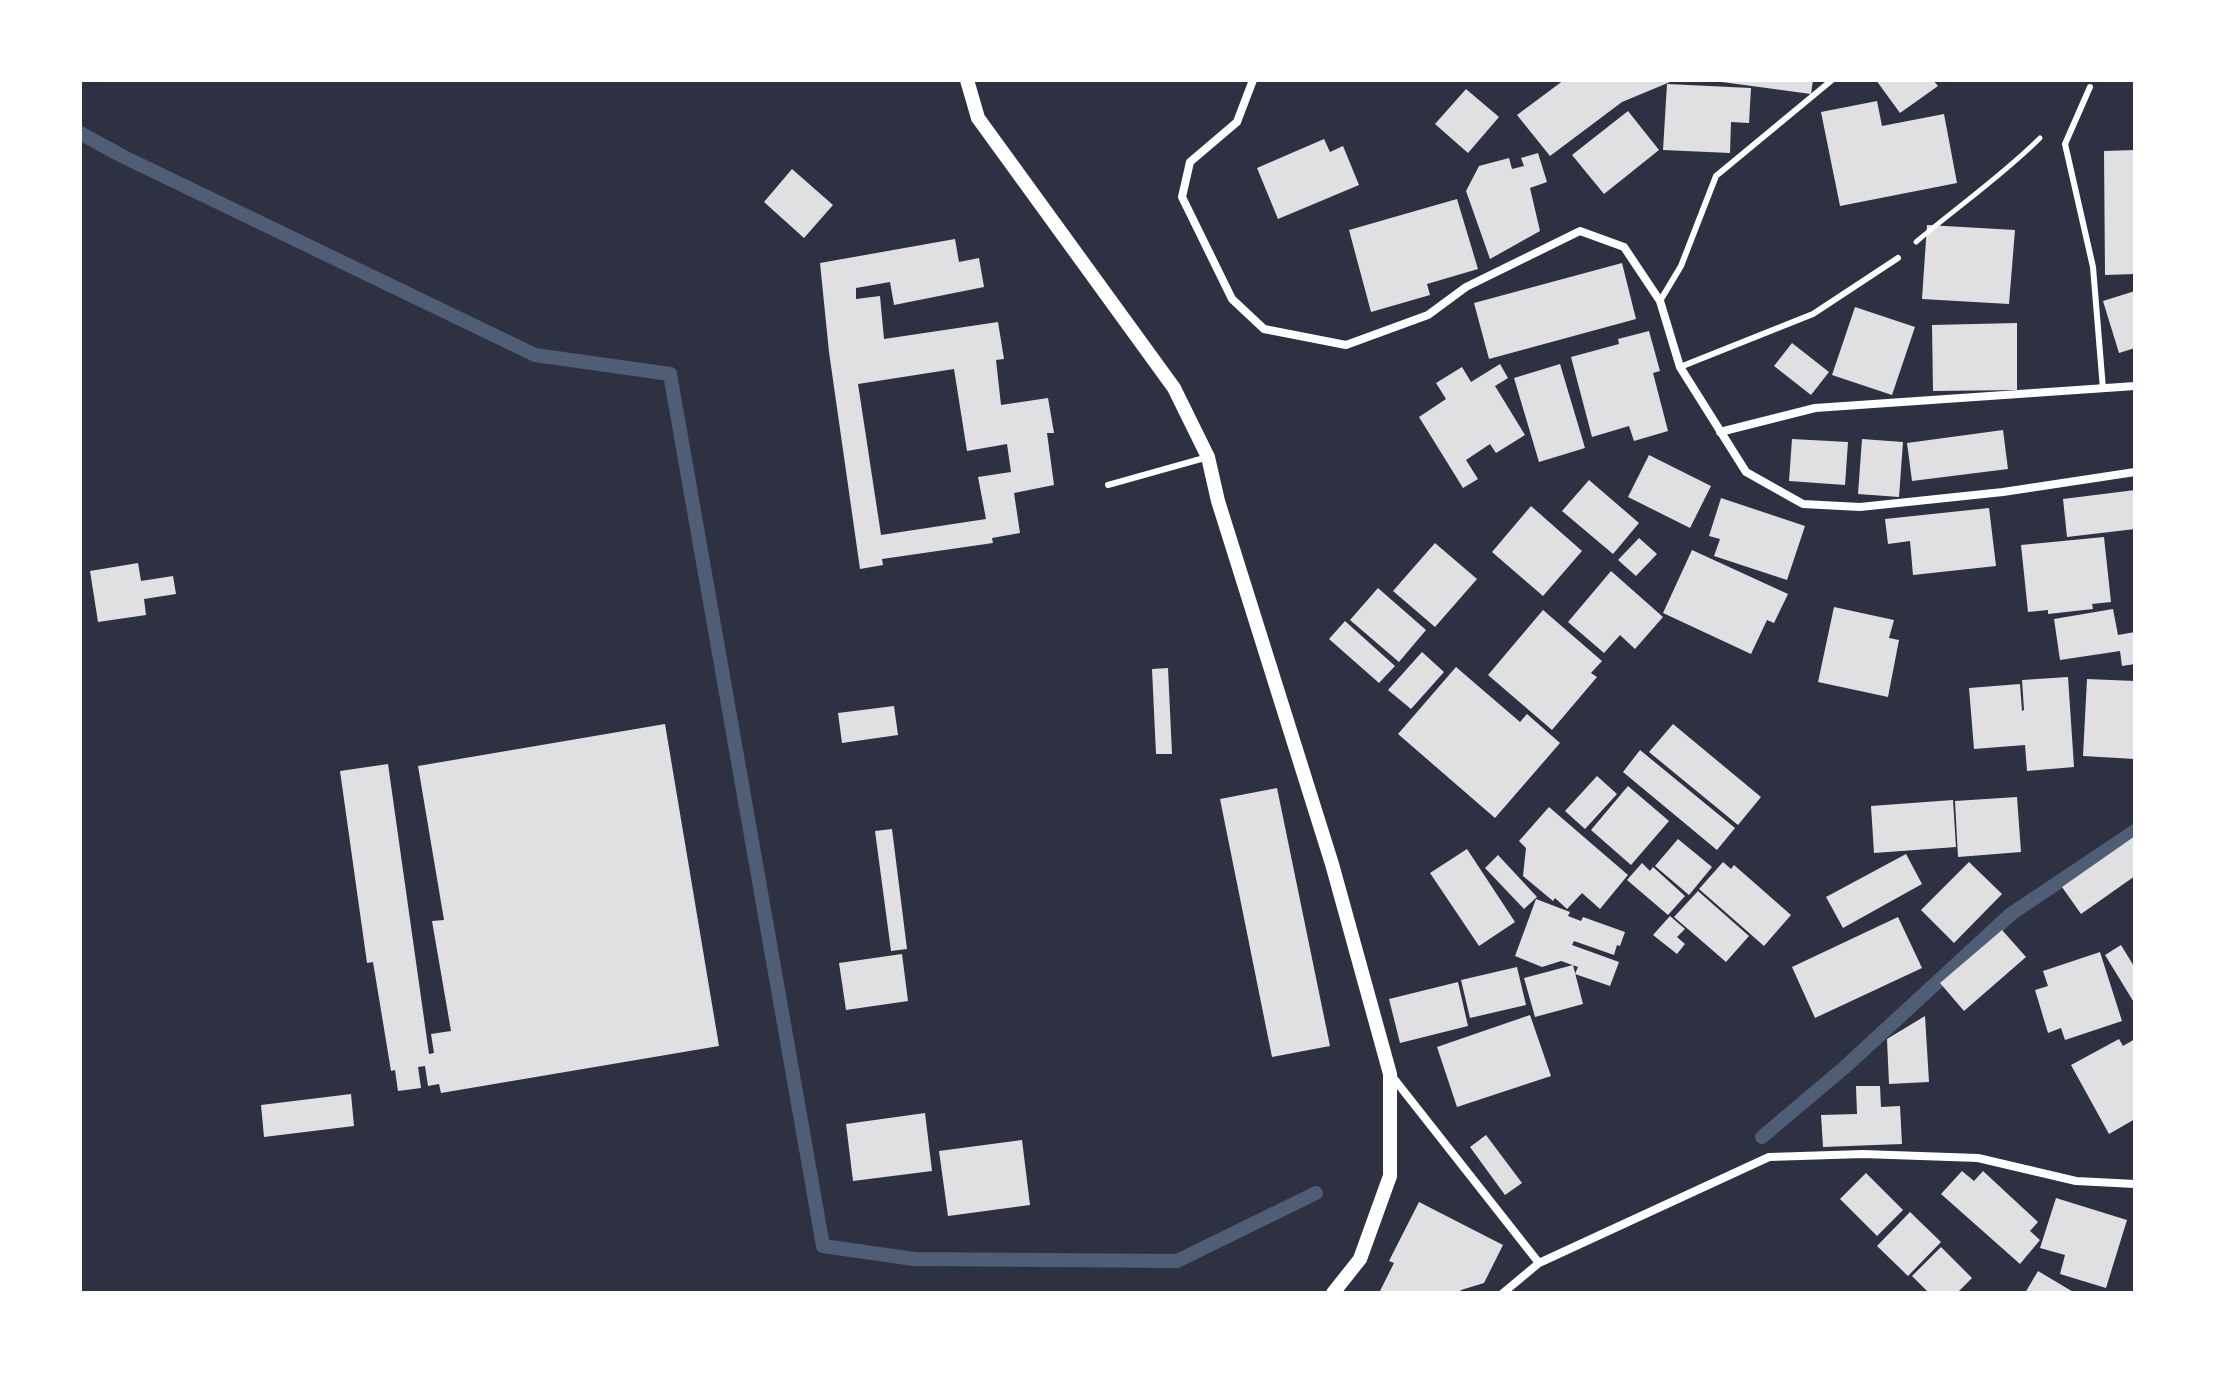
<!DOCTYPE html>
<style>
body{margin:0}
#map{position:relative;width:2215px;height:1373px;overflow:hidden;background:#2d3142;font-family:Overpass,sans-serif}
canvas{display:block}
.frame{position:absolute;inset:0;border:82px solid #fff;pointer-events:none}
</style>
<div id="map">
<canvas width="2215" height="1373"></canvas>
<div class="frame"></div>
</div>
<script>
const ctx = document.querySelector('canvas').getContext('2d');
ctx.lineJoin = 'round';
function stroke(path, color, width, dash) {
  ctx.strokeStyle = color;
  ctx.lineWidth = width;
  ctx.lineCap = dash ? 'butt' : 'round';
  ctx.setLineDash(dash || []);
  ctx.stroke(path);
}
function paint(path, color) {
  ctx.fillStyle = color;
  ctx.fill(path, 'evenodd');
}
stroke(new Path2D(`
 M80,133L122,156L535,355L670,374L823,1246L914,1259L1177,1261L1316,1193
 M1762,1137L1845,1067L2011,914L2135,831`), '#4f5d75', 14);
paint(new Path2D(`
 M1564,80H1675L1622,102L1550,156L1517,115Z
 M1722,80H1813L1811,94L1722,82Z
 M1876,80H1933L1938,86L1900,113Z
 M1667,84L1751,88L1749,123L1731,122L1730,153L1663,150Z
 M1466,89L1499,117L1468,153L1435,124Z
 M1877,101L1882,126L1944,114L1957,183L1840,206L1821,112Z
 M1628,111L1659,150L1604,194L1572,155Z
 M1324,139L1330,152L1343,146L1359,185L1278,219L1257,168Z
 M2135,150V274L2105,275L2104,151Z
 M1538,153L1547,182L1530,188L1540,231L1490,259L1466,191L1479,166L1509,158L1512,169L1524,166L1521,158Z
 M792,169L833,205L804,238L764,202Z
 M1457,199L1478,269L1427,284L1430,295L1371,312L1349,230Z
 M1927,225L2015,230L2009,304L1922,299Z
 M955,239L959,262L979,258L984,287L894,305L890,282L856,288V299L880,296L884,339L998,322L1004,359L996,360L1001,405L1048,398L1054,433H1047L1054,485L1014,493L1020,533L992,538L993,543L882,559L883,565L860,569L829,352L820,263ZM954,369L967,451L1007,444L1011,472L978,477L986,519L881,535L858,384Z
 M1622,263L1636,319L1489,359L1474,303Z
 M2135,291V348L2119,353L2103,301Z
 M1855,307L1915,327L1892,395L1832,375Z
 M2017,323V390L1933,391L1932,325Z
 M1649,331L1660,371L1653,373L1668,431L1634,441L1629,426L1592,437L1571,357L1619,344L1618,339Z
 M1792,343L1829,372L1811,395L1774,366Z
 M1500,364L1508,378L1495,386L1525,435L1496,453L1490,444L1466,460L1478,479L1463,488L1419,417L1446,399L1436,383L1462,367L1471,382Z
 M1560,364L1585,448L1539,462L1514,378Z
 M2003,430L2008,469L1912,481L1907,443Z
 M1792,439L1848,442L1845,485L1789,481Z
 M1862,439L1903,442L1899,497L1858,494Z
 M1649,455L1711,486L1690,528L1628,497Z
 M1589,480L1639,523L1613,554L1562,511Z
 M2135,490V529L2067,537L2063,499Z
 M1721,498L1805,526L1787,580L1714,556L1720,539L1709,536Z
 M1531,506L1582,551L1543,596L1492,552Z
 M1989,508L1996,566L1913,575L1910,541L1888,544L1885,519Z
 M2104,537L2111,602L2092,604L2093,609L2048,614V610L2028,612L2021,545Z
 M1639,538L1657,554L1636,576L1618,560Z
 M1435,543L1477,579L1435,627L1393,591Z
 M1692,550L1788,594L1774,623L1767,620L1751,654L1663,613Z
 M138,563L141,581L173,576L176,594L144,599L146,615L98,622L90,571Z
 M1611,571L1663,617L1635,649L1620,635L1604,653L1568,622Z
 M1378,588L1426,630L1399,662L1350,620Z
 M1834,607L1894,620L1889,638L1899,640L1888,697L1818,682Z
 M2113,609L2118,635L2135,632V664L2122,666L2120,651L2060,660L2054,619Z
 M1543,610L1602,661L1591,673L1597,677L1552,730L1488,675Z
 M1345,621L1395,666L1379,683L1329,639Z
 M1422,652L1444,672L1411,709L1388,690Z
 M1456,667L1520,722L1527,714L1560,743L1495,818L1398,734Z
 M1168,668L1172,754H1156L1152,669Z
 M2068,677L2074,767L2027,771L2025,745L1974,749L1969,688L2020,684L2022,711L2024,710L2022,680Z
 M2087,679L2135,681V759L2083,756Z
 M894,706L898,735L842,743L838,713Z
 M665,724L719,1046L441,1093L439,1084L428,1086L425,1066L418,1067L421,1088L398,1091L395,1070L391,1071L373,962L367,963L340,771L388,764L429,1054L434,1053L431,1034L451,1031L432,921L444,920L418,766Z
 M1673,724L1761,797L1738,825L1649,752Z
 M1640,750L1735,828L1717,850L1623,772Z
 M1597,776L1617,794L1585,829L1565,811Z
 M1628,786L1669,821L1631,865L1591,830Z
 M1277,788L1330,1046L1272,1057L1220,799Z
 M2017,797L2021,852L1958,857L1955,801Z
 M1953,800L1956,847L1874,853L1871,806Z
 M1549,807L1628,875L1600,909L1582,893L1567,909L1555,898L1553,901L1523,876L1526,848L1519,841Z
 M892,829L907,949L891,951L875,831Z
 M2135,836V876L2081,914L2062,887Z
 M1678,839L1712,867L1689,895L1655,866Z
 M1467,849L1515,922L1479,946L1430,873Z
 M1906,854L1922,884L1843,928L1826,897Z
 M1498,855L1537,897L1524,909L1485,868Z
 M1723,862L1731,869L1734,865L1791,915L1764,946L1699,889Z
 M1969,862L2002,894L1954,943L1921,910Z
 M1642,863L1650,871L1653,867L1685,896L1668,915L1627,880Z
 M1698,891L1749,936L1726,962L1674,917Z
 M1536,899L1570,912L1568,916L1581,921L1583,917L1625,932L1620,946L1617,945L1614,955L1574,941L1572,945L1619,962L1610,986L1575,974L1578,967L1561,961L1542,967L1515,956Z
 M1670,916L1685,929L1677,937L1685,944L1677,954L1653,935Z
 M1898,917L1922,968L1815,1018L1792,967Z
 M2002,930L2026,957L1964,1011L1940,983Z
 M2121,945L2135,968V1004L2105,955Z
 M2100,952L2122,1021L2065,1040L2061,1028L2048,1033L2035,990L2048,986L2043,971Z
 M902,954L908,1001L846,1010L839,963Z
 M1573,965L1583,1004L1535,1017L1524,978Z
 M1517,967L1526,1005L1470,1018L1461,980Z
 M1458,982L1468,1026L1400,1043L1389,999Z
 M1530,1015L1551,1076L1457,1107L1437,1047Z
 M1925,1016L1929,1082L1889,1084L1887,1039Z
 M2119,1039L2123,1046L2135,1039V1119L2109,1134L2071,1065Z
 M1856,1086H1880L1881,1107L1900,1106L1902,1144L1823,1147L1821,1115L1857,1114Z
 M351,1094L354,1126L264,1137L261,1105Z
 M925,1113L932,1171L853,1181L846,1124Z
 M1486,1135L1522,1183L1505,1195L1470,1147Z
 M1022,1140L1030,1205L948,1216L939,1151Z
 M1962,1171L1974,1181L1983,1171L2038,1222L2030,1231L2040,1240L2020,1264L1941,1194Z
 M1866,1173L1903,1210L1877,1236L1840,1199Z
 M2056,1198L2127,1220L2106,1288L2060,1274L2065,1255L2040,1248Z
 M1419,1202L1503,1245L1484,1283L1461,1290L1459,1293H1379L1394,1263L1389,1261Z
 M1910,1212L1941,1242L1908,1276L1877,1246Z
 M1941,1247L1972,1278L1957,1293H1929L1912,1276Z
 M2038,1271L2075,1293H2025Z`), '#e0e0e3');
stroke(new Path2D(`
 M1916,242C1957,207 2002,176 2040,138`), '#fff', 5);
stroke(new Path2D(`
 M2090,87L2065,144L2093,267L2103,389
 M1660,301L1681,266L1716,176L1832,80
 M1680,367L1813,314L1898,258
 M1108,485L1208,457`), '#fff', 6);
stroke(new Path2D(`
 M1253,80L1237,122L1190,162L1182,197L1232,299L1264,329L1346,345L1428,315L1466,287L1580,231L1624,247L1660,301L1680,367L1746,472L1803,504L1860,507L2003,492L2135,472
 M1720,432L1815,408L2135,386
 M1391,1075L1539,1263
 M1503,1293L1539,1263L1769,1157L1863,1154L1978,1158L2076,1181L2135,1184`), '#fff', 8);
stroke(new Path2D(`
 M967,80L978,118L1174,388L1208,457L1218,501L1332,864L1390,1074V1176L1360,1259L1333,1293`), '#fff', 14);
</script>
